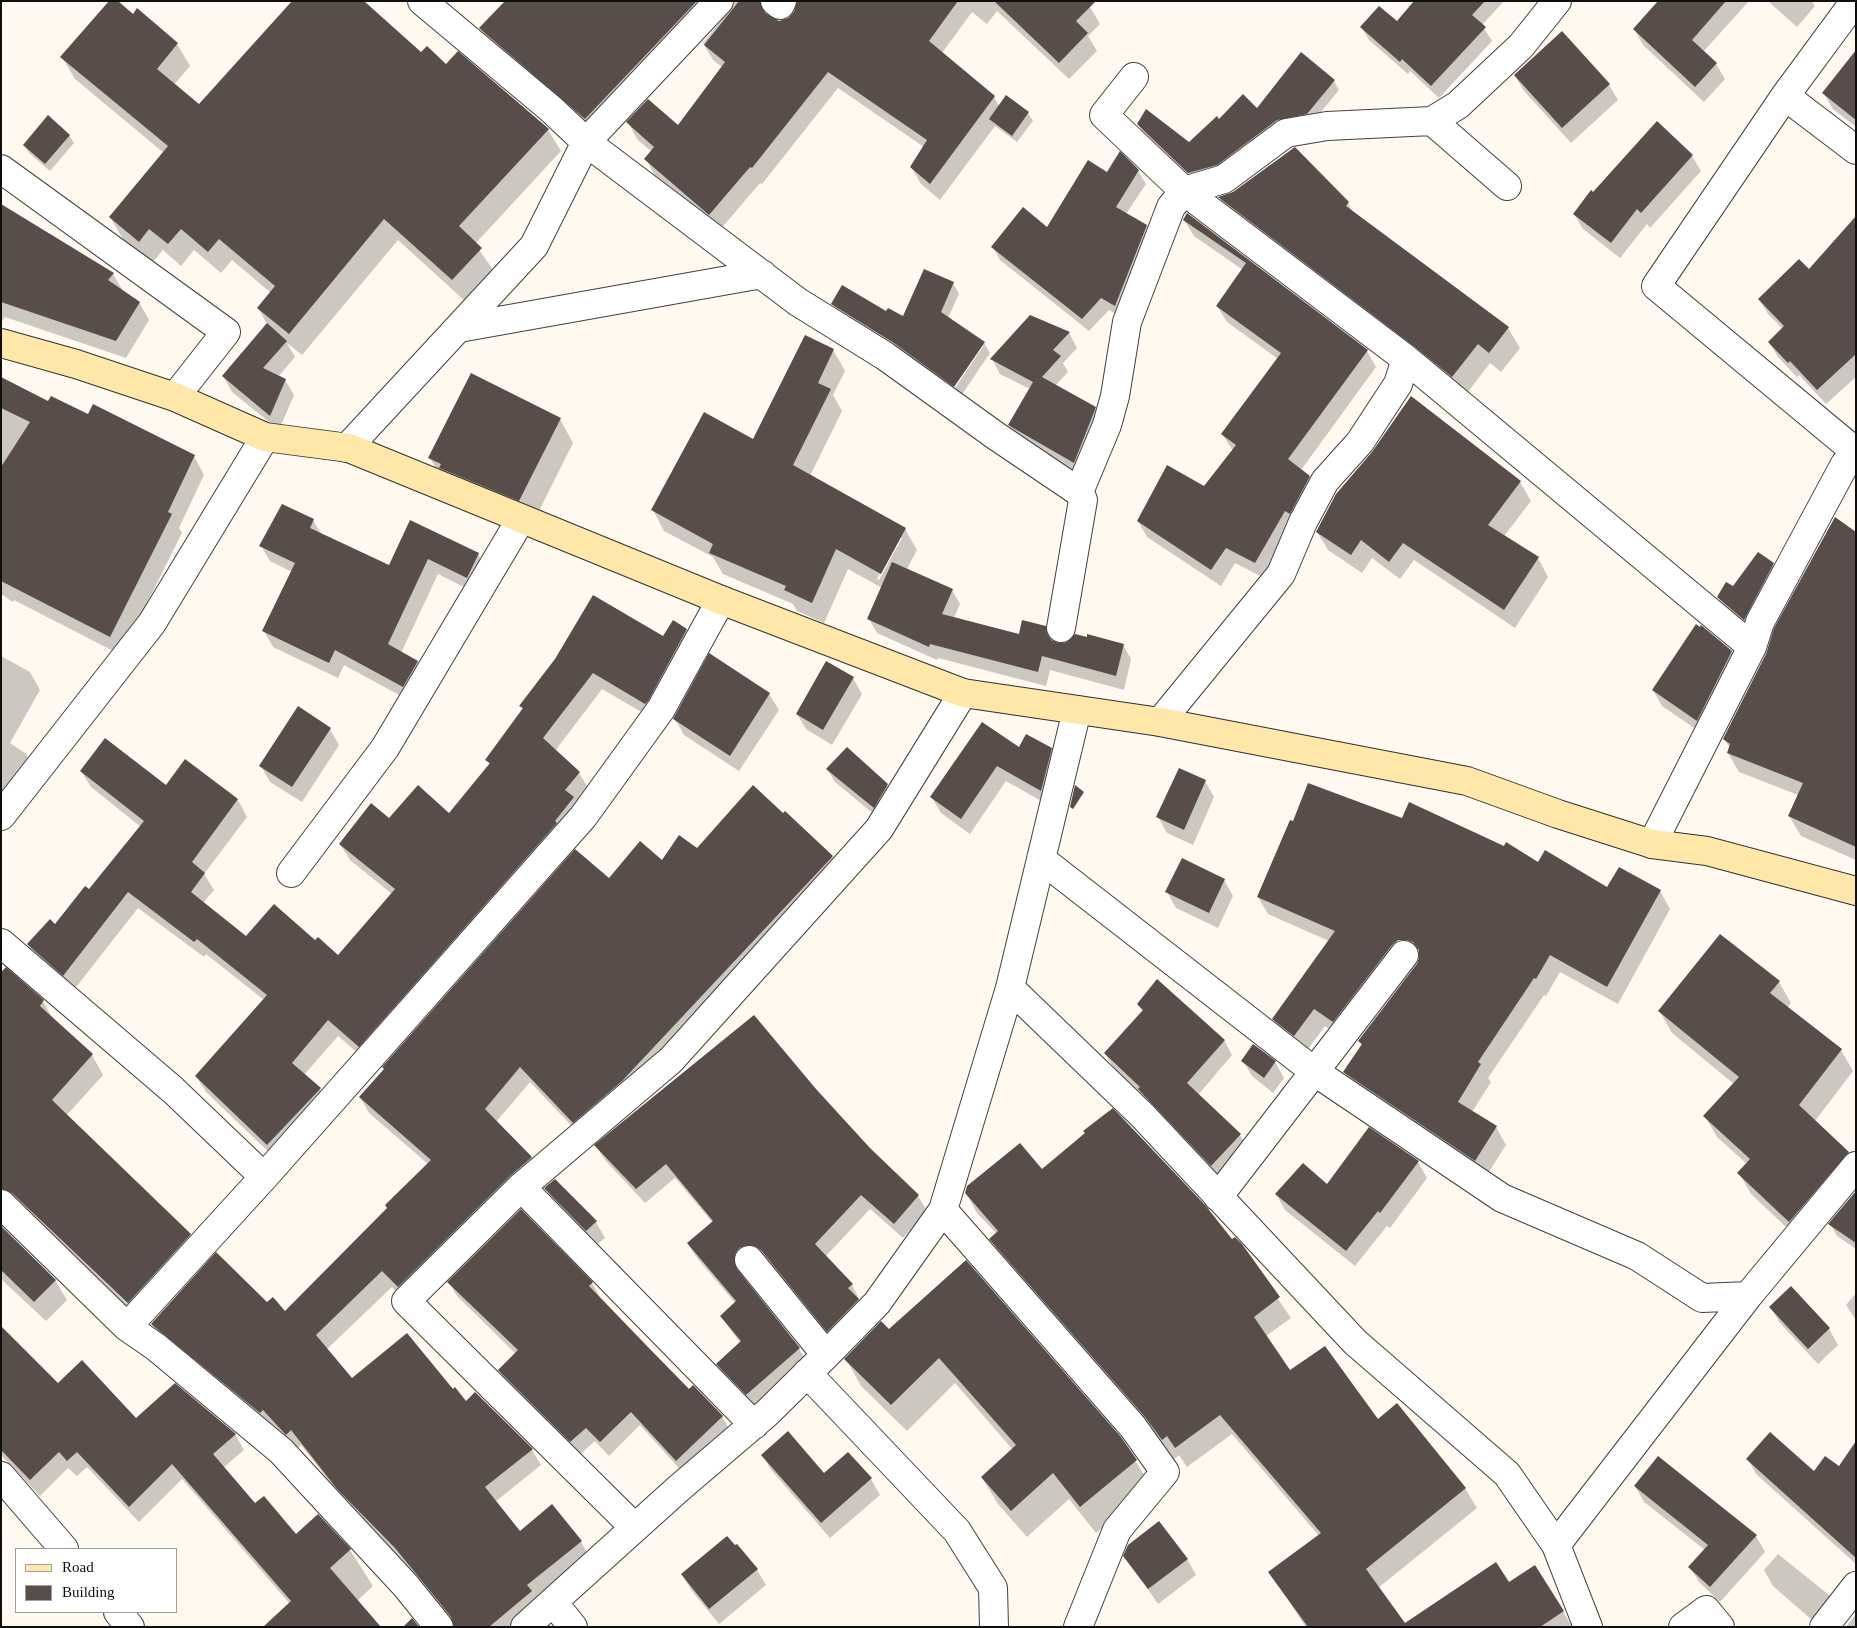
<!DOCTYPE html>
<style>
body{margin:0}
#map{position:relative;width:1857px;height:1628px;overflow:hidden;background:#fff9ef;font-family:"Times New Roman",serif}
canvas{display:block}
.frame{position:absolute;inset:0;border:2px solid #0e0e0e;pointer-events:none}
.legend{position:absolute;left:15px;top:1548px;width:162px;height:65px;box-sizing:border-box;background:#fff;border:1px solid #9f9f9f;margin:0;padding:6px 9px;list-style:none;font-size:15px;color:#0e0e0e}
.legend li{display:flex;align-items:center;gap:10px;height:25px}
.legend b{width:25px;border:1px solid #9f9f9f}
</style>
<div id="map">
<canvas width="1857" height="1628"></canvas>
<div class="frame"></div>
<ul class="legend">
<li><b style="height:6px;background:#ffe7aa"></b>Road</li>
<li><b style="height:14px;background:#584d49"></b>Building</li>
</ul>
</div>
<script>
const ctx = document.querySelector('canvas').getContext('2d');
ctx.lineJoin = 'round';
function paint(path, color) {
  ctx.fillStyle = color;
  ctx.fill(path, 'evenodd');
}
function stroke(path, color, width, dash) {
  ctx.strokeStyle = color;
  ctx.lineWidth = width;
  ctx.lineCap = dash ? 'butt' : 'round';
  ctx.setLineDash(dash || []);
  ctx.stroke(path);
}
paint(new Path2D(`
 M608,1H1083L1090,7L1100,24L1088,36L1097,51L1069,79L997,11L987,24L972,12L942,53L994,97L999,106L1006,97L1028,113L1033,121L1017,142L995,126L940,200L921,184L911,167L924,147L838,88L762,184L760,183L719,231L655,176L646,159L652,152L637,139L628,122L679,127L722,67L713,60L703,43L735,3H725L595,136L490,46L481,29ZM780,3L798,4L788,20L778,22L769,17L772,9Z
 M1415,1H1504L1482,25L1492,41L1439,98L1410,71L1408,74L1369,40L1361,27L1397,23Z
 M1689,1H1749L1703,52L1716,64L1725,79L1704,102L1643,45L1634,29Z
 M1768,1H1812L1815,6L1797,27Z
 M133,16L177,44L190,66L174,85L199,106L421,54L446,66L548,130L561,151L475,244L494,271L465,301L398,240L302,355L287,343L295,357L278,377L285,380L294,395L279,430L232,392L223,376L267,324L258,308L271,293L232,260L221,273L194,250L181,266L163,250L152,263L123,239L110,217L164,153L75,79L62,57Z
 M1856,52V127L1833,109L1824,94Z
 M1515,76L1609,85L1618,100L1571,143L1524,91Z
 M1334,81L1339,90L1312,123L1195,182L1144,134L1138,124L1189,143L1219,121L1257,110Z
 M69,135L74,143L50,171L29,153L24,145Z
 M1295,149L1348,203L1354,214L1508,328L1520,348L1501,372L1490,363L1464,397L1231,217L1220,198L1234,193Z
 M1692,156L1701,171L1650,228L1647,224L1620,258L1583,229L1574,214L1594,193Z
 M1138,171L1146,184L1126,214L1146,226L1154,239L1122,318L1109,310L1089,331L1000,260L993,247L1048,229L1108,173Z
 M1,206L113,274L123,291L139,302L149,320L126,358L5,317L1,323Z
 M1187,214L1367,351L1376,367L1301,470L1309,476L1319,492L1264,578L1235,563L1221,586L1147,537L1138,521L1205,488L1233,451L1222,434L1278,359L1227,322L1217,306L1243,270L1194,236L1184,220Z
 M1856,228V377L1826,404L1799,375L1797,377L1778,357L1769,342L1783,329L1768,314L1759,299L1809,271Z
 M953,283L959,294L948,318L984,343L990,353L961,396L953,391L984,345H981L951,389L839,315L833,304L904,318Z
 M1031,317L1069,333L1077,348L1063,363L1068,372L1055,386L1095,408L1103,423L1083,477L1018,440L1009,425L1030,389L1000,374L992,359Z
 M833,350L845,371L833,395L842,411L810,476L905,529L917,550L907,569L952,590L960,604L954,618L1020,635L1045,627L1053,642L1059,645H1123L1131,659L1124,690L1050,670L1046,686L938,658L937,660L877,633L869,619L882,588L848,569L824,623L797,611L793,604L723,574L713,557L664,531L653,510L754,441ZM899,538H902L879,580L877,579Z
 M1,379L151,454L194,456L204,475L179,528L182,533L121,655L14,600L13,602L1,594Z
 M560,419L573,443L533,523L443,481L430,458Z
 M1520,482L1531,501L1504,536L1538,558L1548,577L1515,628L1414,560L1400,579L1372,558L1362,573L1328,550L1317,532Z
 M313,520L322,535L389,567L411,522L478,554L487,570L476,593L438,574L401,653L418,662L427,678L412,702L344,665L338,678L273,647L264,631L292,572L270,561L261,546Z
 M1856,533V860L1801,836L1789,816L1798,795L1739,772L1728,753L1730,748L1724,739Z
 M1773,564L1777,572L1749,627L1723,605L1718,597Z
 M686,630L696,646L655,720L602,689L555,751L579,773L589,789L368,1062L338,1036L304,1075L320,1089L329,1105L277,1160L206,1092L196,1076L264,1000L206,954L204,957L138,908L73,991L38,961L28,945L56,926L89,890L141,827L91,787L81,771L166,786L185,761L238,800L247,817L204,874L214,890L203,903L246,938L315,942L339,957L392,894L350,860L340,844L389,819L449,815L490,765L486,760L523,710L521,706L664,638Z
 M1731,652L1741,668L1706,736L1662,706L1653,690Z
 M710,655L769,694L779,710L739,771L684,735L675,719Z
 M1,656L30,672L40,690L10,743L26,754L36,772L1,819Z
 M853,678L862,694L832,745L806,729L797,714Z
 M330,729L339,745L302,802L270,782L261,766Z
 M1019,749H1051L1060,765L1050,806L1006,781L970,834L941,813L932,798Z
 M827,769L887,785L895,798L881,820L835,782Z
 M1205,781L1214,797L1193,845L1167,833L1158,817Z
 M785,813L832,857L841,873L583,1138L530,1082L496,1122L531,1158L541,1173L407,1302L392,1287L326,1350L352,1380L452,1391L465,1403L532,1450L541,1465L495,1502L520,1533L552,1506L581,1542L590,1558L517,1627H455L405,1564L348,1505L301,1445L296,1450L273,1425L269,1428L161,1340L152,1324L266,1304L285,1312L388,1208L428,1164L369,1113L360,1097L609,880L698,849Z
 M1402,819L1608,889L1660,891L1670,909L1618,1004L1560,972L1546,996L1544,995L1488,1078L1491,1082L1472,1112L1496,1127L1506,1145L1485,1178L1355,1090L1345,1072L1362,1046L1359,1041L1420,958L1417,957L1343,1039L1325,1026L1305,1053L1283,1036L1273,1019L1329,941L1268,914L1258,897Z
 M1224,880L1233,896L1218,928L1176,908L1167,892Z
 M6,969L43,1001L54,1021L92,1055L103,1075L66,1116L190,1235L201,1254L140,1322L1,1213V974Z
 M1779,982L1791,1003L1787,1008L1841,1050L1853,1071L1815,1121L1848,1153L1856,1166L1802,1242L1751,1194L1739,1173L1747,1164L1717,1137L1705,1116L1734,1084L1672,1033L1660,1012Z
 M1138,1004L1224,1040L1232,1055L1198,1095L1240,1135L1249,1150L1220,1180L1148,1104L1142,1094L1114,1068L1105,1054L1143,1012Z
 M1243,1061L1275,1062L1284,1078L1273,1093L1252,1076Z
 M815,1090L869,1149L918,1196L927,1211L903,1238L870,1209L825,1257L852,1285L867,1315L836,1346L771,1265L765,1260L743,1269L741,1277L799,1349L808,1364L756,1409L726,1379L718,1364L740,1343L721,1316L736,1304L697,1258L688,1244L713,1223L675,1178L645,1203L605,1160L596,1146Z
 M1369,1129L1418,1162L1427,1178L1390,1228L1387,1226L1355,1266L1285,1210L1276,1194L1327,1186Z
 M1042,1171L1241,1245L1291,1318L1266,1336L1290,1372L1377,1420L1465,1488L1477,1508L1378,1588L1405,1625L1509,1584L1563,1611L1572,1627H1304L1305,1626L1270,1572L1319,1536L1232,1434L1187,1467L1179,1455L1174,1459L1158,1437L1002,1259L991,1239L997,1234L977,1213L966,1193Z
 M546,1188L596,1222L605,1238L595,1246L555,1204Z
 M1856,1193V1249L1837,1236L1830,1224Z
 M1,1228L55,1280L67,1300L46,1321L1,1279Z
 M449,1282L592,1283L600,1297L689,1391L722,1416L730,1431L685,1475L640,1425L609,1456L595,1441L579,1455L507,1384L499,1370L516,1354L457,1296Z
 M1856,1293V1320L1846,1305Z
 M1771,1308L1829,1329L1838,1345L1818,1364L1780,1323Z
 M889,1331L1120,1437L1152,1487L1096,1533L1069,1499L1027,1537L998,1504L982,1478L1013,1450L955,1383L907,1431L861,1386L846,1359Z
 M1,1345L58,1385L136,1420L235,1434L244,1450L223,1468L255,1505L296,1536L318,1516L350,1550L373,1586L357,1601L290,1604L182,1479L139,1522L87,1467L77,1476L68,1468L40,1496L1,1455Z
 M1856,1443V1564L1756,1474L1748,1459L1814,1473L1839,1468Z
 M848,1454L871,1479L880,1495L830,1538L772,1471L762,1455L824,1474Z
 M1658,1458L1756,1536L1765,1552L1720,1602L1699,1582L1690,1567L1705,1550L1644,1502L1635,1486Z
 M1778,1554L1829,1595L1838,1610L1820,1627L1773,1586L1764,1570Z
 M1125,1556L1187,1559L1196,1575L1158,1604Z
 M757,1570L766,1585L719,1624L691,1590L682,1574Z
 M1856,1614V1627H1846Z`), '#0003');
paint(new Path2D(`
 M109,1H118L133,14L137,8L178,43L157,69L199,104L292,1H364L421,52L427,46L446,64L458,51L549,129L459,226L482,248L452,280L384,219L289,334L257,308L275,286L219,239L208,252L181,229L168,244L149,229L139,242L109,217L168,146L60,57Z
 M505,1H697L585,119L479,28Z
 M739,1H760L765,13L779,21L788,18L794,12L797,1H958L929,41L995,96L930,184L910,167L927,140L828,72L752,168L750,167L709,215L644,159L654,147L626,122L648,99L678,125L725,62L704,45Z
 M994,1H1096L1076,21L1088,33L1059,63Z
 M1414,1H1485L1472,15L1486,27L1431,86L1402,59L1400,62L1360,27L1379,6L1397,21Z
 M1658,1H1726L1692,40L1717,63L1695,87L1633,29Z
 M1562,31L1610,84L1562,128L1514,75Z
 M1856,50V120L1822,93Z
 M1301,52L1335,80L1307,114L1277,120L1217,165L1188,173L1137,124L1146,109L1189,142L1217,116L1219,119L1243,94L1257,108Z
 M1006,95L1029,112L1012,136L989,119Z
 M48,115L70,135L45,164L23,145Z
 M1657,121L1693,155L1641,213L1637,209L1611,243L1573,214L1591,190L1593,192Z
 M1295,147L1349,202L1346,206L1509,327L1489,353L1478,344L1452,377L1415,347L1218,197L1233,192Z
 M1120,151L1139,170L1116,207L1147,225L1115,306L1101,298L1082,319L991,247L1023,207L1047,227L1088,160L1107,172Z
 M1,204L114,273L108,280L140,302L116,341L1,302Z
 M1187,213L1368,350L1288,459L1310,476L1290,514L1285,511L1255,563L1226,548L1211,570L1137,521L1167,465L1204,486L1236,445L1221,434L1281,353L1216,306L1246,263L1183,220Z
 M1856,216V354L1817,390L1790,361L1788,363L1768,342L1784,326L1758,299L1799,259L1809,269Z
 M924,269L954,282L941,312L985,342L954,387L894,343L831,304L842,285L886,311L888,308L903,316Z
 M1030,315L1070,332L1053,350L1061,356L1042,377L1096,407L1074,463L1008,425L1033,382L990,359Z
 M267,323L287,341L263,368L286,379L270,416L222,376Z
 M805,335L834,349L818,383L831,389L793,465L906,528L881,574L836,549L812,603L784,590L786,586L709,553L713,544L651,510L704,412L753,439Z
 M471,373L561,418L519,501L439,468L441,464L428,458Z
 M1,377L48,401L51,396L88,414L93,404L195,455L168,512L172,514L110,637L1,581V467L30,422L1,408Z
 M1411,396L1521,481L1488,525L1539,557L1504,610L1403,543L1389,562L1361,540L1351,555L1316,532L1336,494L1372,452Z
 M282,504L314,519L310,528L389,565L410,520L479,553L467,578L428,559L388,644L418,661L403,687L335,650L329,663L262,631L295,563L259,546Z
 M1835,517L1856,532V847L1788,816L1803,783L1727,753L1730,744L1723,739L1766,654L1774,628Z
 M1758,552L1774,563L1744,620L1717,597L1726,582L1733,586Z
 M892,562L953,589L942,614L1019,634L1022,620L1046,626L1047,634L1051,640L1059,643L1067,642L1075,634L1087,637V634L1124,644L1116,676L1042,656L1038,672L930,644L929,647L867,619Z
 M593,595L663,636L673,620L687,629L648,701L645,704L593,673L543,738L580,772L565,790L574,797L555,821L557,823L359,1047L328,1020L292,1063L321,1088L267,1145L195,1076L267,995L197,939L194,942L128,892L63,976L27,944L50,919L55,924L85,886L89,889L144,821L80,771L105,738L166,785L185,759L238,799L192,862L205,873L191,892L246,936L274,904L315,940L318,937L338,955L395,889L339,844L371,803L389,818L418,785L449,813L490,763L485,760L523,708L519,706L555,659Z
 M1696,624L1700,627L1701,625L1732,651L1697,721L1652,690Z
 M709,653L770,693L730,756L673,719Z
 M826,661L854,677L823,730L796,714Z
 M298,706L331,728L292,787L259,766Z
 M982,722L1019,747L1026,734L1052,748L1041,791L997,766L961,819L930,797Z
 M847,747L888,784L874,808L826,769Z
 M1179,768L1206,780L1184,830L1156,817Z
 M1308,783L1402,818L1409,802L1504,846L1506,842L1538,862L1545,850L1607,887L1619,867L1661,890L1607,987L1550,955L1536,979L1534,978L1478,1062L1481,1064L1458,1102L1497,1126L1475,1161L1343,1072L1362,1044L1358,1041L1417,964L1419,958V950L1413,942L1407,940H1398L1392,945L1333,1022L1314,1009L1294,1036L1272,1019L1335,931L1257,897L1290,820L1293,821Z
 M753,785L783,813L785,811L833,856L622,1081L573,1123L520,1067L485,1109L532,1157L510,1176L398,1287L382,1271L316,1335L352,1378L407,1333L453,1389L455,1387L466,1401L475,1392L533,1449L485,1487L520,1531L552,1504L582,1541L527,1585L532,1591L489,1627H454L451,1617L435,1597L395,1548L337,1489L291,1430L286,1435L263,1410L260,1413L151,1324L216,1252L267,1302L273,1297L285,1311L387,1208L385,1205L431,1160L359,1097L384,1069L382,1067L575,849L609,878L640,841L662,860L679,835L697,848Z
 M1075,785L1084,792L1073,809L1070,807Z
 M1182,858L1225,879L1209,913L1165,892Z
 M1720,934L1780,981L1770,993L1842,1049L1799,1105L1849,1152L1789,1222L1737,1173L1750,1159L1703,1116L1739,1077L1658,1011Z
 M6,967L44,1000L40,1006L93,1054L52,1100L191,1234L128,1303L12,1193L1,1189V972Z
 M1157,979L1225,1040L1187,1083L1241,1134L1211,1166L1138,1089L1140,1087L1104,1053L1143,1010L1137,1004Z
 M754,1015L816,1089L870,1148L919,1195L894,1224L861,1195L815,1244L853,1284L848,1288L859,1299L827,1332L761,1250L755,1246L747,1245L739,1248L735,1254L734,1262L737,1269L800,1348L746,1395L716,1364L741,1341L720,1316L736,1301L687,1243L713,1221L666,1164L636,1189L594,1145Z
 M1253,1044L1276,1061L1264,1078L1241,1061Z
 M1113,1108L1205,1205L1232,1239L1235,1237L1242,1244L1280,1297L1254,1317L1290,1370L1325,1346L1378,1419L1397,1403L1466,1488L1366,1569L1405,1623L1496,1562L1509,1582L1535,1565L1564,1611L1540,1627H1308L1268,1572L1321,1533L1220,1415L1175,1448L1167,1436L1162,1440L1145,1417L989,1239L998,1231L965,1193L967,1186L1020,1143L1042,1169L1085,1133L1083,1131Z
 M1369,1127L1419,1161L1380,1213L1378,1211L1346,1251L1275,1194L1303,1163L1327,1184Z
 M555,1179L597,1221L586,1231L544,1188Z
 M1856,1191V1243L1828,1224Z
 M521,1209L593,1282L589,1286L646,1345L689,1389L693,1385L723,1416L676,1461L631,1412L600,1442L586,1428L570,1442L498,1370L518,1350L447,1282Z
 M1,1226L56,1280L34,1302L1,1270Z
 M966,1260L1121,1437L1137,1460L1080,1507L1053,1473L1011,1511L981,1477L1016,1445L939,1358L891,1405L844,1359L881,1321L889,1329Z
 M1791,1286L1830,1328L1808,1349L1769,1307Z
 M1,1326L58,1383L82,1360L136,1418L175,1383L236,1434L213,1454L255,1503L264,1496L296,1534L318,1514L351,1549L330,1568L381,1627H263L291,1601L172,1464L129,1507L77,1452L67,1461L59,1452L30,1480L1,1450Z
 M788,1431L824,1473L848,1452L872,1478L821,1523L761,1455Z
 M1770,1432L1814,1471L1825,1456L1839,1466L1856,1441V1558L1746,1459Z
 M1658,1456L1757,1535L1710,1587L1688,1567L1708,1545L1634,1486Z
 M1159,1521L1188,1559L1148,1589L1123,1556L1128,1545Z
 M727,1536L735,1545L737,1544L758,1569L709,1609L681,1574Z
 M412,1618L419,1627H403Z`), '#584d49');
const street = new Path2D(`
 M422,1L551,109L586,142L798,302L885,356L996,436L1079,492
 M775,1L780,5L782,1
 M1855,1L1785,96L1656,286L1856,452
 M1134,77L1104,115L1184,191L1406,359L1752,647
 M1785,96L1856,150
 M1432,121L1507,186
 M1,169L226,332L175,397
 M459,328L762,274
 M347,448L534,246L586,142L719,1
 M1061,628L1083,500L1079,492L1107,425L1115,396L1127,322L1171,207L1184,191L1224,179L1286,133L1327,126L1432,121L1458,105L1521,46L1557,1
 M1160,722L1281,574L1303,522L1325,481L1360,442L1398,384L1406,359
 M1,816L152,623L265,437
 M1652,844L1752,647L1760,622L1845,464L1856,456
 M1041,859L1315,1072L1502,1198L1637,1256L1702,1298L1748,1296
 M291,873L385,748L521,519
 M1,943L173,1090L264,1177
 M1010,988L1142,1115L1355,1342L1507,1474L1556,1545L1588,1627
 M521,1187L754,1425
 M1218,1197L1404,955
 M1,1204L127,1327L156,1347L281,1451L406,1586L439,1627
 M943,1210L1133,1427L1165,1472L1117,1530L1078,1627
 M749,1260L826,1355
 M127,1327L264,1177L583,817L661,709L721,600
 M807,1373L957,1531L993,1588L994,1627
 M1,1476L64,1549
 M635,1528L406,1301L521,1187L671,1060L879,829L963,693
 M1556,1545L1748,1296L1856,1166
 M553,1602L573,1627
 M118,1612L130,1627
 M525,1627L678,1489L767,1413L826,1355L877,1303L943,1210L1010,988L1077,710
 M1683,1627L1706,1610L1720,1627
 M1824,1627L1856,1586`);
const secondary = new Path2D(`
 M1,343L76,364L175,397L265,437L349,448L721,600L963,693L1160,722L1467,781L1558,814L1652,844L1707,851L1856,891`);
stroke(street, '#414141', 30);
stroke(secondary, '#303030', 30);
stroke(street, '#fff', 28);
stroke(secondary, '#ffe7aa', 28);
</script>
